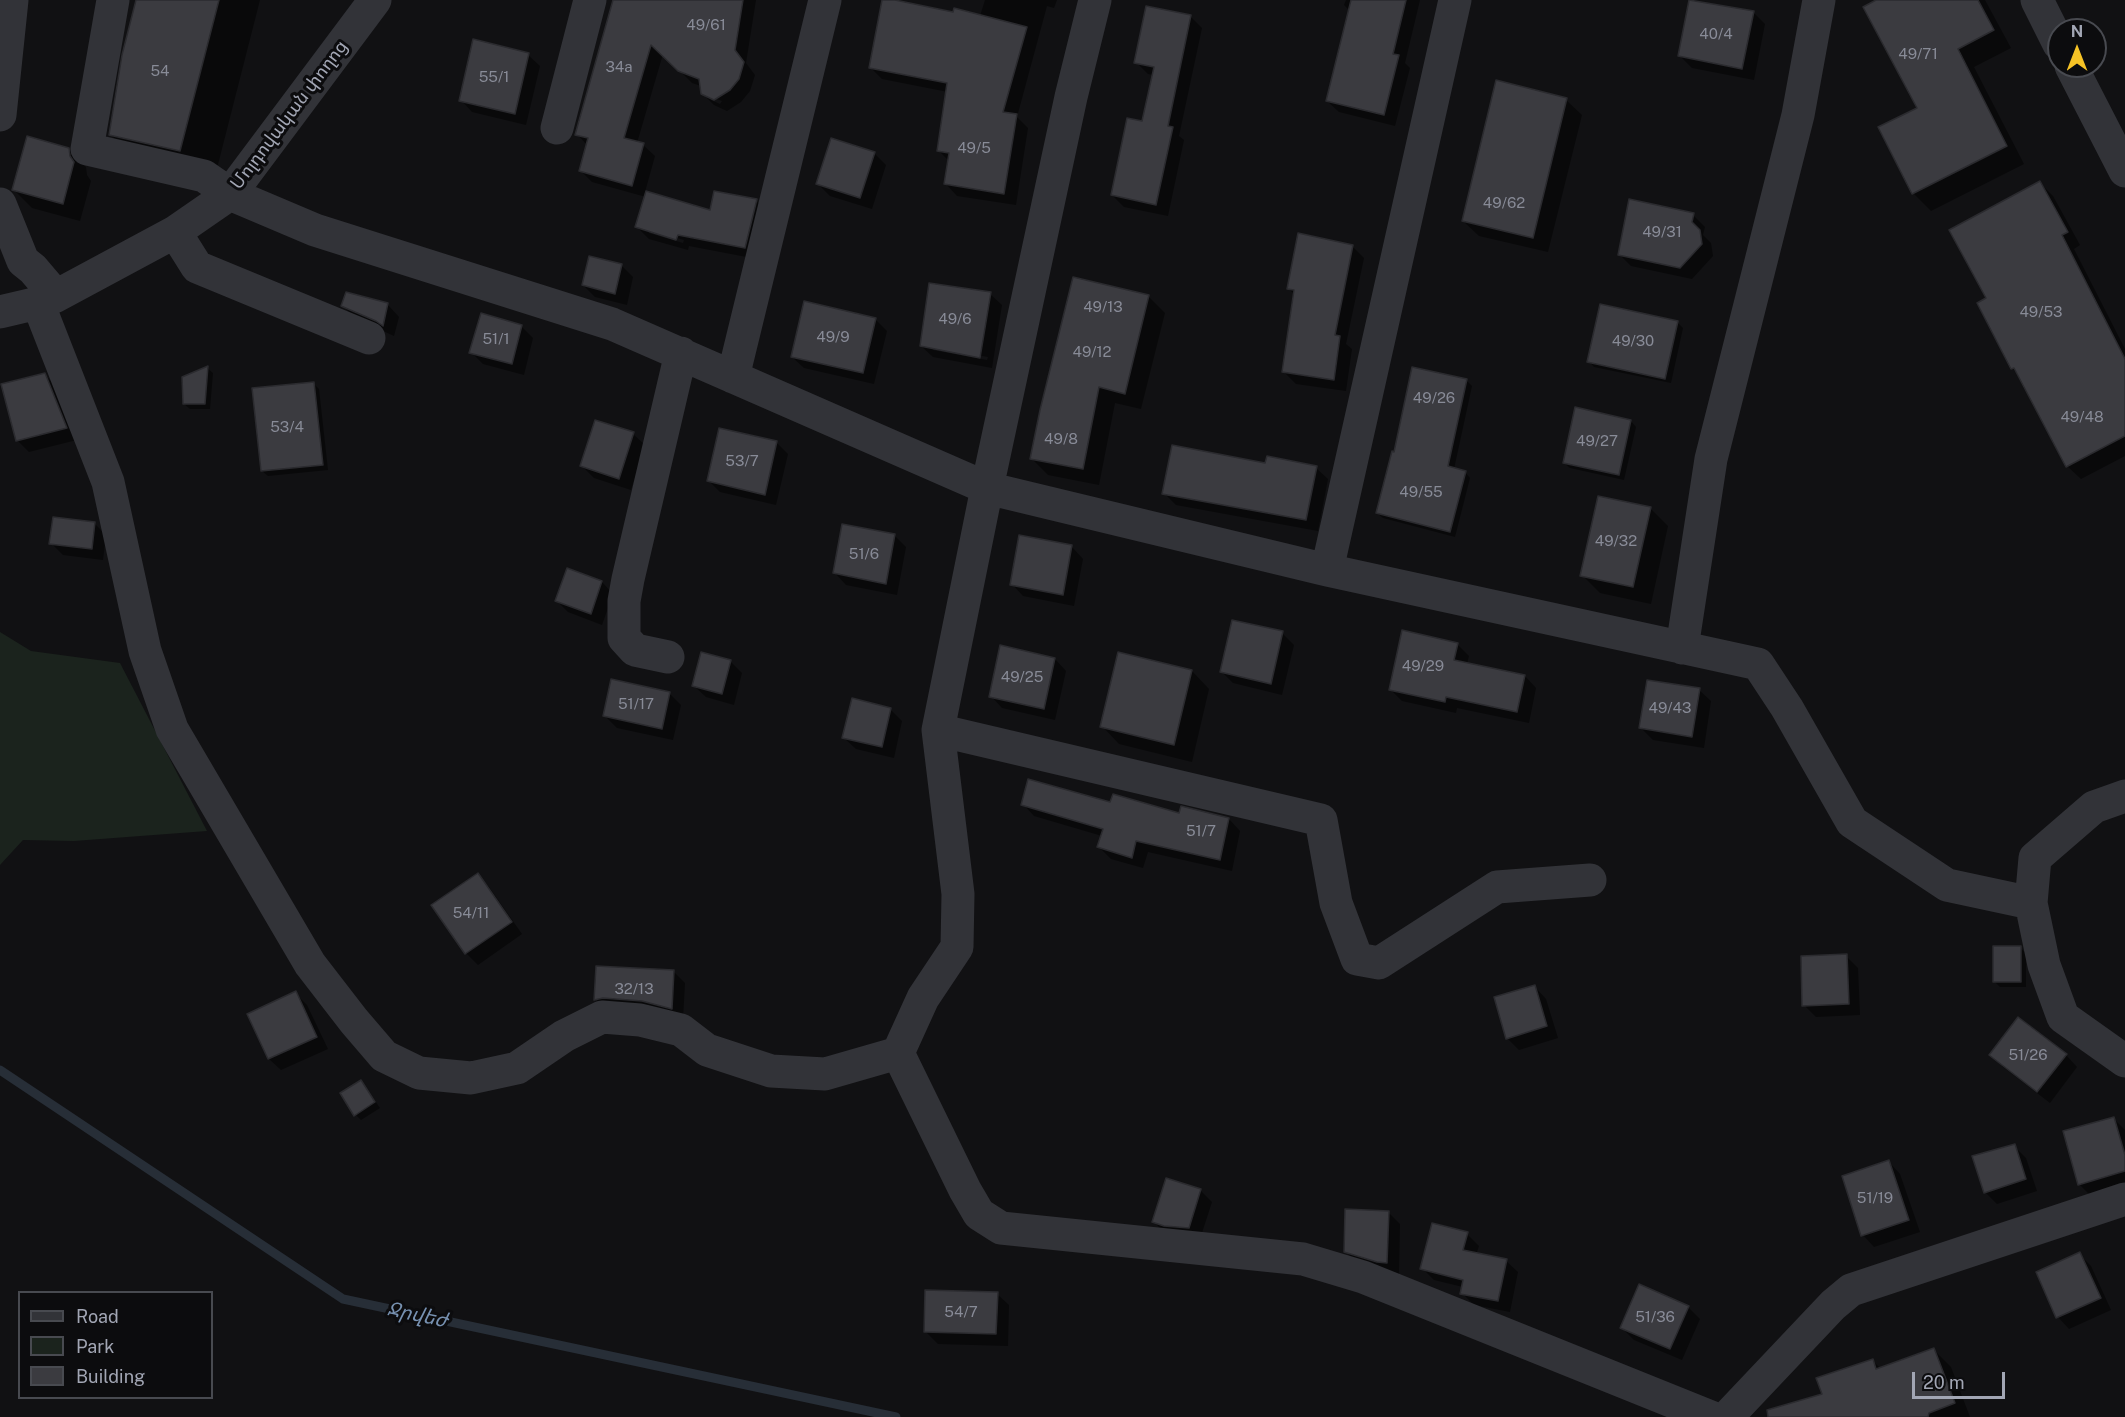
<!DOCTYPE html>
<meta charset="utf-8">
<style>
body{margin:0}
#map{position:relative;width:2125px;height:1417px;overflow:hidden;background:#111113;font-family:"Public Sans",sans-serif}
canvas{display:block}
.legend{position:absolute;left:18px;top:1291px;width:195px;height:108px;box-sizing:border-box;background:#0c0c0e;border:2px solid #484a50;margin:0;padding:8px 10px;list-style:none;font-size:18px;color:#a2a6b4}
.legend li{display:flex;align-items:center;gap:12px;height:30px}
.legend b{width:30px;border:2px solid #484a50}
.north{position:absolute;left:2047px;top:18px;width:60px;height:60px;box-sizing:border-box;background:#0c0c0e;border:2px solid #484a50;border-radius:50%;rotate:0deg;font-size:16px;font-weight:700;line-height:24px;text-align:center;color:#a2a6b4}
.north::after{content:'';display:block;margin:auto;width:21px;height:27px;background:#f6c326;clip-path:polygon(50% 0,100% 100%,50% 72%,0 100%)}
.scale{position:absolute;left:1912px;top:1372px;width:93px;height:27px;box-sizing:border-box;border:3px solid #a2a6b4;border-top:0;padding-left:8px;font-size:18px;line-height:21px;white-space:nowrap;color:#a2a6b4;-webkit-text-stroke:4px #0c0c0e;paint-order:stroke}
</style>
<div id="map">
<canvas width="2125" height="1417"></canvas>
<ul class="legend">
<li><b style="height:8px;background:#323338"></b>Road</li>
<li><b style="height:16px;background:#1b231d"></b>Park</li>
<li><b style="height:16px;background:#3b3b40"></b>Building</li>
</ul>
<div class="north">N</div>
<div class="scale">20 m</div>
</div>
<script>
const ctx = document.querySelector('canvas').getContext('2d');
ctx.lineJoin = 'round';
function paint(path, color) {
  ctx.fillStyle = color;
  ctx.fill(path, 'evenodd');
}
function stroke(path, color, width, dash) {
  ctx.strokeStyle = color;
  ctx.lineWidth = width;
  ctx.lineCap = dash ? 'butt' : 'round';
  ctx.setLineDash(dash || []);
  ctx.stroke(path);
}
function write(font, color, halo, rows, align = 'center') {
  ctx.font = font + ' "Public Sans","Noto Sans Armenian",sans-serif';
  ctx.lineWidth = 6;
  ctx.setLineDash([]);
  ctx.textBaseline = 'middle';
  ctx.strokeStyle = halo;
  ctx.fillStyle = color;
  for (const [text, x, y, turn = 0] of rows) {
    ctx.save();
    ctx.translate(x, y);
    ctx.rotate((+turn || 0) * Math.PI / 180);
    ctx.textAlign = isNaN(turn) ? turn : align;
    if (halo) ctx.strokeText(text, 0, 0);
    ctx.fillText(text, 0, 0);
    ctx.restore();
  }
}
paint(new Path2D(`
 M0,632L31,651L120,663L207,831L74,841L23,840L0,865Z`), '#1b231d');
paint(new Path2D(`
 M138,0H260L213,184L143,168L110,134Z
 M615,0H756L746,63L755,75L750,91L741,102L727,111L714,105L702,93L701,86L692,83L663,54L637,143L643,145L655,156L645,192L711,212L756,201L768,212L757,259L689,246L688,250L649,239L637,227L646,197L592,182L580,170L587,145L577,134ZM711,97L722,101L720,104L711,100ZM649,230L684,240L683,243L649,233Z
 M883,0L980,16L985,0H1057L1054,8L1047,6L1017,117L1028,128L1016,205L957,196L946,184L949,161L938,150L948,92L882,79L870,67Z
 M1346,0H1420L1405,63L1410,68L1395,126L1339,112L1327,101L1350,11L1344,5Z
 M1880,0H1985L2011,48L1974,67L2024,164L1931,211L1913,193L1919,109Z
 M1753,12L1765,24L1754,80L1692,68L1680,56Z
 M1190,16L1202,28L1179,136L1184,140L1168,216L1124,207L1112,195L1143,123L1153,75L1148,74L1136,62Z
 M528,55L540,66L526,125L472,112L461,100Z
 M1566,100L1582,115L1548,252L1479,236L1463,221Z
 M68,149L86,167L87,175L91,181L80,221L32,208L14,190Z
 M874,153L886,165L872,209L830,196L818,184Z
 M2040,183L2053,196L2080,245L2074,249L2125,349V456L2081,479L2067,466L2021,377L2012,368Z
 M1693,215L1705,227L1703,235L1711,243L1713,256L1692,279L1631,266L1620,255Z
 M1352,246L1364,258L1346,344L1352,349L1346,391L1296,384L1284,372L1295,295L1289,289Z
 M621,265L633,277L627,305L595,297L583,285Z
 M990,294L1002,305L992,368L933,357L921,346ZM933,347L988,357L987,360L933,350Z
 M1149,297L1165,313L1141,409L1115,403L1099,485L1048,475L1031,458Z
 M388,305L399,317L394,336L355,318L343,306Z
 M875,319L887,331L874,384L804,368L792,357Z
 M1677,322L1683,328L1671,383L1594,367L1589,361Z
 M521,326L533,338L524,375L483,364L471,352Z
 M207,368L213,373L210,409H190L184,404Z
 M45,375L57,387L77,440L29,452L17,440Z
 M1466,380L1472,386L1454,469L1465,472L1470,478L1455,537L1383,518L1377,513L1395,454Z
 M313,383L319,389L328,470L268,476L262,471Z
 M1576,409L1631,421L1636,427L1624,480L1570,468L1564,463Z
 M633,434L645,445L631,490L594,478L582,466Z
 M776,442L788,454L776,505L720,492L709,481Z
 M1267,464L1316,468L1328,479L1318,531L1176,505L1164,493Z
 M1650,508L1668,526L1651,604L1600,593L1582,575Z
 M94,523L106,535L103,560L63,555L51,543Z
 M895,536L906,547L897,595L846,585L835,573Z
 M1072,547L1083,559L1074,606L1023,596L1012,584Z
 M602,582L613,594L602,625L568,612L557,601Z
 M1282,633L1294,645L1282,695L1233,683L1222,672Z
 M1457,644L1469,656L1467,664L1525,676L1536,688L1529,723L1457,708L1456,713L1402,701L1390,689Z
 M1055,659L1066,671L1055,720L1002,708L991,696Z
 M730,661L742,673L734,705L706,697L694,686Z
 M1192,671L1209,689L1192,762L1119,744L1102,726Z
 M1699,690L1711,701L1704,748L1653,740L1641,728Z
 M669,693L681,705L673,740L617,728L605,716Z
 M890,709L902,721L894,758L856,749L844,738Z
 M1023,804H1111L1229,819L1240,831L1232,871L1148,852L1143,868L1111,859L1099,847L1102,836L1034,816Z
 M478,875L489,887L522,934L478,965L466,953Z
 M2020,948L2026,953V987H2000L1995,982Z
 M1846,956L1858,968L1860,1015L1816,1017L1804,1005Z
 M673,971L685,983L683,1019L607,1011L596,999Z
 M1535,987L1546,999L1558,1038L1519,1050L1507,1038Z
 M295,993L307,1005L328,1049L281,1070L269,1059L249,1015Z
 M1991,1055H2066L2077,1067L2050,1103L2003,1067Z
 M361,1081L380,1108L361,1120L356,1115Z
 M2114,1119L2125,1130V1186L2091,1196L2079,1184Z
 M2014,1146L2026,1158L2037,1191L1997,1204L1985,1192Z
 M1889,1162L1900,1174L1920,1232L1874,1247L1863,1235Z
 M1200,1190L1212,1202L1200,1239L1166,1234L1154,1222Z
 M1388,1212L1400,1224L1399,1274L1357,1263L1345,1251Z
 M1467,1234L1479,1246L1476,1255L1506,1261L1518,1272L1510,1312L1474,1305L1462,1293L1463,1287L1434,1280L1422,1268Z
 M2079,1254L2091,1266L2111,1310L2069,1329L2058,1317Z
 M997,1294L1009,1305L1008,1346L938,1344L926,1332Z
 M1688,1307L1700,1319L1682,1360L1634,1340L1622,1328Z
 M1934,1350L1951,1367L1970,1417H1811L1824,1395L1872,1360L1881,1369Z`), '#0007');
stroke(new Path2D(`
 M0,1070L343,1299L896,1417`), '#272e37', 9);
const building = new Path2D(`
 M136,0H219L180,151L109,135L122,55Z
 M613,0H743L735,50L744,62L739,79L730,90L714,100L701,94L699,79L678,71L651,45L624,138L644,143L632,186L579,171L588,138L575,135Z
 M882,0H895L953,12L954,8L1027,27L1003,112L1017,114L1004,194L944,184L949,153L937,151L947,83L869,68Z
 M1351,0H1406L1393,54L1399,55L1384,115L1326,101Z
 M1689,0L1754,11L1742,69L1678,56Z
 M1876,0H1978L1994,30L1958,49L2007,146L1912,194L1878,127L1917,108L1863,7Z
 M1146,6L1191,15L1168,126L1173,127L1156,205L1111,195L1127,118L1142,121L1154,67L1134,63Z
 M473,39L529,53L515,114L459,101Z
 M1496,80L1567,98L1533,238L1462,221Z
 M27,136L69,148L70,156L74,162L63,204L12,190Z
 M831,138L875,152L860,198L816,184Z
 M2040,181L2068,232L2062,235L2125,359V436L2066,467L2014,368L2011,369L1977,303L1986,298L1949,230Z
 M646,191L710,210L714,191L757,199L745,248L678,235L676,240L635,227Z
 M1629,199L1694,213L1692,222L1700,230L1702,244L1680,268L1618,255Z
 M1298,233L1353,245L1335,335L1340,336L1334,380L1282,372L1294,290L1287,289Z
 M589,256L622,264L615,294L582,285Z
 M1073,277L1149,295L1125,394L1099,387L1083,469L1030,459L1040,410Z
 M929,283L991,292L980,358L920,346Z
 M346,292L388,303L383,326L376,321L341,306Z
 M804,301L876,318L863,373L791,357Z
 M1600,304L1678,321L1665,379L1587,362Z
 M481,313L522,325L512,364L469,353Z
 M208,366L205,404H183L182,377Z
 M1412,367L1467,379L1448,466L1466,471L1450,532L1376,513L1392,451L1394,452Z
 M45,373L67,428L16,441L1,384Z
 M314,382L323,465L261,471L252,388Z
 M1575,407L1631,420L1619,475L1563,463Z
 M595,420L634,432L619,479L580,466Z
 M719,428L777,441L765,495L707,481Z
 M1172,445L1265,463L1267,456L1317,466L1306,520L1162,494Z
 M1598,496L1651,507L1633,587L1580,576Z
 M53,517L95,522L92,549L49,544Z
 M842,524L895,534L886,584L833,573Z
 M1019,535L1072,545L1063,595L1010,585Z
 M567,568L602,581L591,614L555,601Z
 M1232,620L1283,631L1271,684L1220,672Z
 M1402,630L1458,643L1454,660L1525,675L1517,712L1446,697L1445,702L1389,690Z
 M1000,645L1055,658L1044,709L989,697Z
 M701,652L731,660L722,694L692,686Z
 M1118,652L1192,670L1174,745L1100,727Z
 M611,679L670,692L662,729L603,716Z
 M1647,680L1700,688L1692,737L1639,728Z
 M852,698L891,708L882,747L842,738Z
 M1028,779L1110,802L1113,794L1179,813L1181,806L1229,818L1220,860L1136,841L1132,858L1097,847L1103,829L1021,805Z
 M478,873L512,922L465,954L431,905Z
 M1993,946H2021V982H1993Z
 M1847,954L1849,1004L1802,1006L1801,956Z
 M596,966L674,970L672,1009L642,1001L603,998L594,1000Z
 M1535,985L1547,1026L1506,1039L1494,997Z
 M296,991L317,1037L268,1059L247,1014Z
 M2018,1017L2067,1054L2037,1092L1989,1055Z
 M361,1080L375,1102L354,1116L340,1093Z
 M2114,1117L2125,1155V1171L2078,1185L2063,1131Z
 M2015,1144L2026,1179L1984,1193L1972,1156Z
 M1889,1160L1909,1220L1861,1236L1842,1176Z
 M1166,1178L1201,1189L1189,1228L1164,1226L1152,1222Z
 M1345,1209L1389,1211L1387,1263L1377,1262L1344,1252Z
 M1432,1223L1468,1232L1463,1250L1507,1259L1498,1301L1460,1294L1463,1280L1420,1269Z
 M2080,1252L2101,1298L2056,1318L2036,1272Z
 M1639,1284L1689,1306L1670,1349L1620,1328Z
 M925,1290L998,1292L996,1334L924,1332Z
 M1934,1348L1955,1403L1929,1413L1928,1417H1768L1767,1410L1822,1394L1816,1378L1873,1359L1876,1369Z`);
paint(building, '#3b3b40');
stroke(building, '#2b2b2f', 1.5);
stroke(new Path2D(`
 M113,0L87,149L204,176L230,194L315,230L612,324L987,488L1327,570L1758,664L1787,708L1852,822L1947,885L2031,903L2044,965L2063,1017L2125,1061
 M2037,0L2059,44
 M2071,66L2125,171
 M0,115L12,0
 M557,128L590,0
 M0,204L23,261L33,269L56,296
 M175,232L197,267L369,338
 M38,303L108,482L145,651L172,729L310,964L354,1021L384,1056L419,1073L471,1078L517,1068L564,1036L602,1017L640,1020L681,1030L707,1050L771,1071L825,1074L898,1053
 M0,312L38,303L56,296L175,232L230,194L375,0
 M733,377L825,0
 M1327,570L1455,0
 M1682,648L1711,459L1798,115L1819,0
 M668,657L635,650L624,638V601L628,579L681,353
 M938,730L1321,820L1336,903L1357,959L1379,963L1497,887L1590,880
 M2031,903L2035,858L2094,807L2125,796
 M898,1053L923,998L957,947L958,894L938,730L987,488L1071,97L1095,0
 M898,1053L965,1190L979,1214L1001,1228L1303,1259L1363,1277L1711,1417
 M1727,1417L1833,1305L1851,1290L2125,1199`), '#323338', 33);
write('15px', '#888b97', null, [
 ["49/61",706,25],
 ["40/4",1716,34],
 ["49/71",1918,54],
 ["34a",619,67],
 ["54",160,71],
 ["55/1",494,77],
 ["49/5",974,148],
 ["49/62",1504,203],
 ["49/31",1662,232],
 ["49/13",1103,307],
 ["49/53",2041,312],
 ["49/6",955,319],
 ["49/9",833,337],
 ["51/1",496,339],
 ["49/30",1633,341],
 ["49/12",1092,352],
 ["49/26",1434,398],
 ["49/48",2082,417],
 ["53/4",287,427],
 ["49/8",1061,439],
 ["49/27",1597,441],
 ["53/7",742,461],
 ["49/55",1421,492],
 ["49/32",1616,541],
 ["51/6",864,554],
 ["49/29",1423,666],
 ["49/25",1022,677],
 ["51/17",636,704],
 ["49/43",1670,708],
 ["51/7",1201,831],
 ["54/11",471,913],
 ["32/13",634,989],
 ["51/26",2028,1055],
 ["51/19",1875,1198],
 ["54/7",961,1312],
 ["51/36",1655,1317]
]);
write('18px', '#a2a6b4', '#0c0c0e', [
 ["Մոլդովական փողոց",289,115,-53]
]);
write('italic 20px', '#7791b1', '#0c0c0e', [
 ["Ջրվեժ",417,1315,12]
]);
</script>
